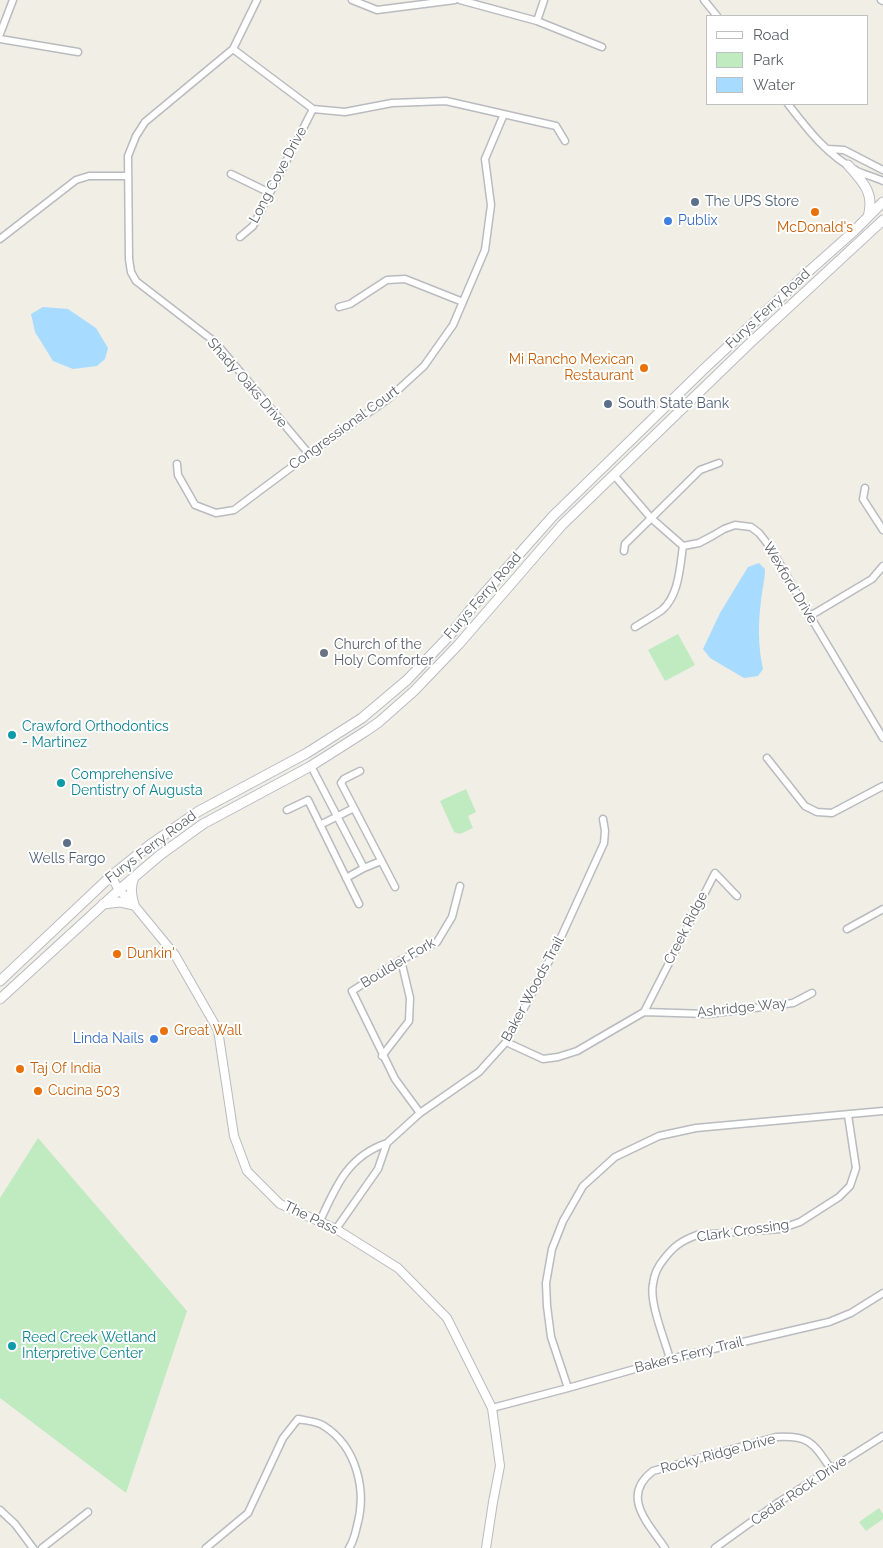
<!DOCTYPE html>
<style>
body{margin:0}
#map{position:relative;width:883px;height:1548px;overflow:hidden;background:#f1eee5;font-family:Raleway,sans-serif}
canvas{display:block}
.legend{position:absolute;left:706px;top:15px;width:162px;height:90px;box-sizing:border-box;background:#fff;border:1px solid #bec0c2;margin:0;padding:6px 9px;list-style:none;font-size:15px;color:#5d6267}
.legend li{display:flex;align-items:center;gap:10px;height:25px}
.legend b{width:25px;border:1px solid #bec0c2}
</style>
<div id="map">
<canvas width="883" height="1548"></canvas>
<ul class="legend">
<li><b style="height:6px;background:#fff"></b>Road</li>
<li><b style="height:14px;background:#c0eac0"></b>Park</li>
<li><b style="height:14px;background:#a7dbff"></b>Water</li>
</ul>
</div>
<script>
const ctx = document.querySelector('canvas').getContext('2d');
ctx.lineJoin = 'round';
function paint(path, color) {
  ctx.fillStyle = color;
  ctx.fill(path, 'evenodd');
}
function stroke(path, color, width, dash) {
  ctx.strokeStyle = color;
  ctx.lineWidth = width;
  ctx.lineCap = dash ? 'butt' : 'round';
  ctx.setLineDash(dash || []);
  ctx.stroke(path);
}
function write(font, color, halo, rows, align = 'center') {
  ctx.font = font + ' Raleway,sans-serif';
  ctx.lineWidth = 4;
  ctx.setLineDash([]);
  ctx.textBaseline = 'middle';
  ctx.strokeStyle = halo;
  ctx.fillStyle = color;
  for (const [text, x, y, turn = 0] of rows) {
    ctx.save();
    ctx.translate(x, y);
    ctx.rotate((+turn || 0) * Math.PI / 180);
    ctx.textAlign = isNaN(turn) ? turn : align;
    if (halo) ctx.strokeText(text, 0, 0);
    ctx.fillText(text, 0, 0);
    ctx.restore();
  }
}
paint(new Path2D(`
 M678,634L695,665L665,681L648,650Z
 M466,789L476,812L468,816L473,828L460,834L454,832L440,801Z
 M38,1138L187,1311L126,1493L0,1398V1198Z
 M879,1508L883,1514V1519L866,1531L859,1522Z`), '#c0eac0');
paint(new Path2D(`
 M43,307L68,309L96,328L108,348L105,359L97,366L73,369L53,361L35,332L31,314Z
 M759,563L765,569C765,580 762,590 761,601C758,623 758,647 763,669L758,676L744,678L710,658L703,649L720,613L748,567Z`), '#a7dbff');
const minor = new Path2D(`
 M257,0L233,49L145,122L136,136L128,156L129,259L131,272L136,281L215,342L309,454
 M352,0L377,10L455,0
 M460,0L537,21L602,47
 M704,0L717,16
 M881,0L883,1
 M537,21L544,0
 M0,34L13,0
 M0,39L78,52
 M233,49L313,109L345,112L392,103L446,101L556,126L565,141
 M788,104C808,130 827,155 857,171C865,175 875,177 883,181
 M828,149L844,150L883,170
 M231,174L270,193
 M240,237L253,226L313,109
 M0,239L76,180L89,176H128
 M339,307L350,304L387,280L405,279L463,302
 M177,464L178,475L195,505L216,513L234,510L309,454L388,399L424,366L453,325L485,250L491,205L485,159L504,114
 M614,475L651,518L683,546L699,543L714,535L724,529L735,525L751,527L759,533L770,547L810,616L883,738
 M865,488L863,499L883,530
 M624,551L625,544L700,470L719,463
 M810,616L872,579L883,566
 M635,627C644,621 654,616 662,610C679,596 680,566 683,546
 M767,758L805,806L817,812L832,813L883,786
 M311,766L364,868
 M360,771L344,779L341,783L395,887
 M287,810L308,800L359,904
 M320,825L354,808
 M346,878L364,868L381,861
 M847,929L883,909
 M644,1012L715,873L737,896
 M506,1042L543,1059L558,1057L577,1051L644,1012L708,1014L793,1003L812,993
 M382,1056L409,1021L410,998L401,960
 M420,1113L395,1079L352,991L401,960L437,942L452,917L460,886
 M320,1221C336,1186 348,1156 387,1143
 M336,1229L378,1169L387,1143L420,1113L479,1072L506,1042L557,946L604,843L605,831L603,819
 M670,1359C665,1340 649,1303 653,1284C654,1275 658,1266 664,1259C674,1246 681,1241 697,1235L780,1229L800,1222L839,1197L850,1186L856,1168L848,1115
 M568,1388L551,1337L547,1306L546,1283L552,1249L563,1221L583,1186L615,1157L659,1136L696,1128L883,1111
 M492,1408L568,1388L670,1359L829,1322L851,1313L883,1293
 M0,1510L15,1524L33,1548
 M42,1548L88,1512
 M206,1548L248,1513L283,1438L298,1419C307,1421 317,1421 324,1426C357,1447 367,1491 357,1526C355,1534 354,1541 349,1548
 M665,1548C648,1523 620,1496 653,1471L776,1437C810,1435 813,1443 831,1469
 M715,1548L779,1502L883,1436`);
const tertiary = new Path2D(`
 M111,876L119,890L134,905L175,955L218,1030L234,1136L247,1171L280,1204L336,1229L398,1268L447,1318L492,1408L500,1466L493,1502L486,1548`);
const secondary = new Path2D(`
 M848,165C863,182 875,193 868,217
 M103,904L120,902L134,905C131,894 130,887 134,877
 M0,981L111,876L151,844L199,811L307,753L362,718L407,680L451,634L474,605L553,516L705,368L808,272L853,232L883,202
 M0,999L119,890L160,855L203,824L311,766L366,731L379,722L414,691L459,644L562,525L749,344L883,220`);
stroke(minor, '#b8bbc0', 9);
stroke(tertiary, '#b8bbc0', 10);
stroke(secondary, '#b9bcc2', 11);
stroke(minor, '#fff', 6);
stroke(tertiary, '#fff', 8);
stroke(secondary, '#fff', 9);
for (const [x, y, r, color] of [
 [695,202,5,"#5c6f8a"],
 [815,212,5,"#e8710a"],
 [668,221,5,"#3f7fe0"],
 [644,368,5,"#e8710a"],
 [608,404,5,"#5c6f8a"],
 [324,653,5,"#6b7280"],
 [12,735,5,"#0f9aa8"],
 [61,783,5,"#0f9aa8"],
 [67,843,5,"#5c6f8a"],
 [117,954,5,"#e8710a"],
 [164,1031,5,"#e8710a"],
 [154,1039,5,"#3f7fe0"],
 [20,1069,5,"#e8710a"],
 [38,1091,5,"#e8710a"],
 [12,1346,5,"#0f9aa8"]
]) {
  const dot = new Path2D();
  dot.arc(x, y, r, 0, 2 * Math.PI);
  ctx.fillStyle = color;
  ctx.fill(dot);
  stroke(dot, '#fff', 2);
}
write('14px', '#5d6267', '#fff', [
 ["Long Cove Drive",278,175,-62],
 ["Furys Ferry Road",768,309,-43],
 ["Shady Oaks Drive",247,383,49],
 ["Congressional Court",344,428,-36],
 ["Wexford Drive",790,583,59],
 ["Furys Ferry Road",483,596,-49],
 ["Furys Ferry Road",151,847,-37],
 ["Creek Ridge",686,928,-63],
 ["Boulder Fork",398,963,-31],
 ["Baker Woods Trail",533,989,-62],
 ["Ashridge Way",742,1008,-6],
 ["The Pass",311,1218,26],
 ["Clark Crossing",743,1231,-8],
 ["Bakers Ferry Trail",689,1355,-14],
 ["Rocky Ridge Drive",718,1454,-15],
 ["Cedar Rock Drive",799,1491,-34]
]);
write('14px', '#4e5e75', '#fff', [
 ["The UPS Store",705,202],
 ["South State Bank",618,404],
 ["Wells Fargo",67,859,"center"]
], 'left');
write('14px', '#366cbe', '#fff', [
 ["Publix",678,221],
 ["Linda Nails",144,1039,"right"]
], 'left');
write('14px', '#c56008', '#fff', [
 ["McDonald's",815,228,"center"],
 ["Mi Rancho Mexican",634,360,"right"],
 ["Restaurant",634,376,"right"],
 ["Dunkin'",127,954],
 ["Great Wall",174,1031],
 ["Taj Of India",30,1069],
 ["Cucina 503",48,1091]
], 'left');
write('14px', '#5b616d', '#fff', [
 ["Church of the",334,645],
 ["Holy Comforter",334,661]
], 'left');
write('14px', '#0d838f', '#fff', [
 ["Crawford Orthodontics",22,727],
 ["- Martinez",22,743],
 ["Comprehensive",71,775],
 ["Dentistry of Augusta",71,791],
 ["Reed Creek Wetland",22,1338],
 ["Interpretive Center",22,1354]
], 'left');
</script>
